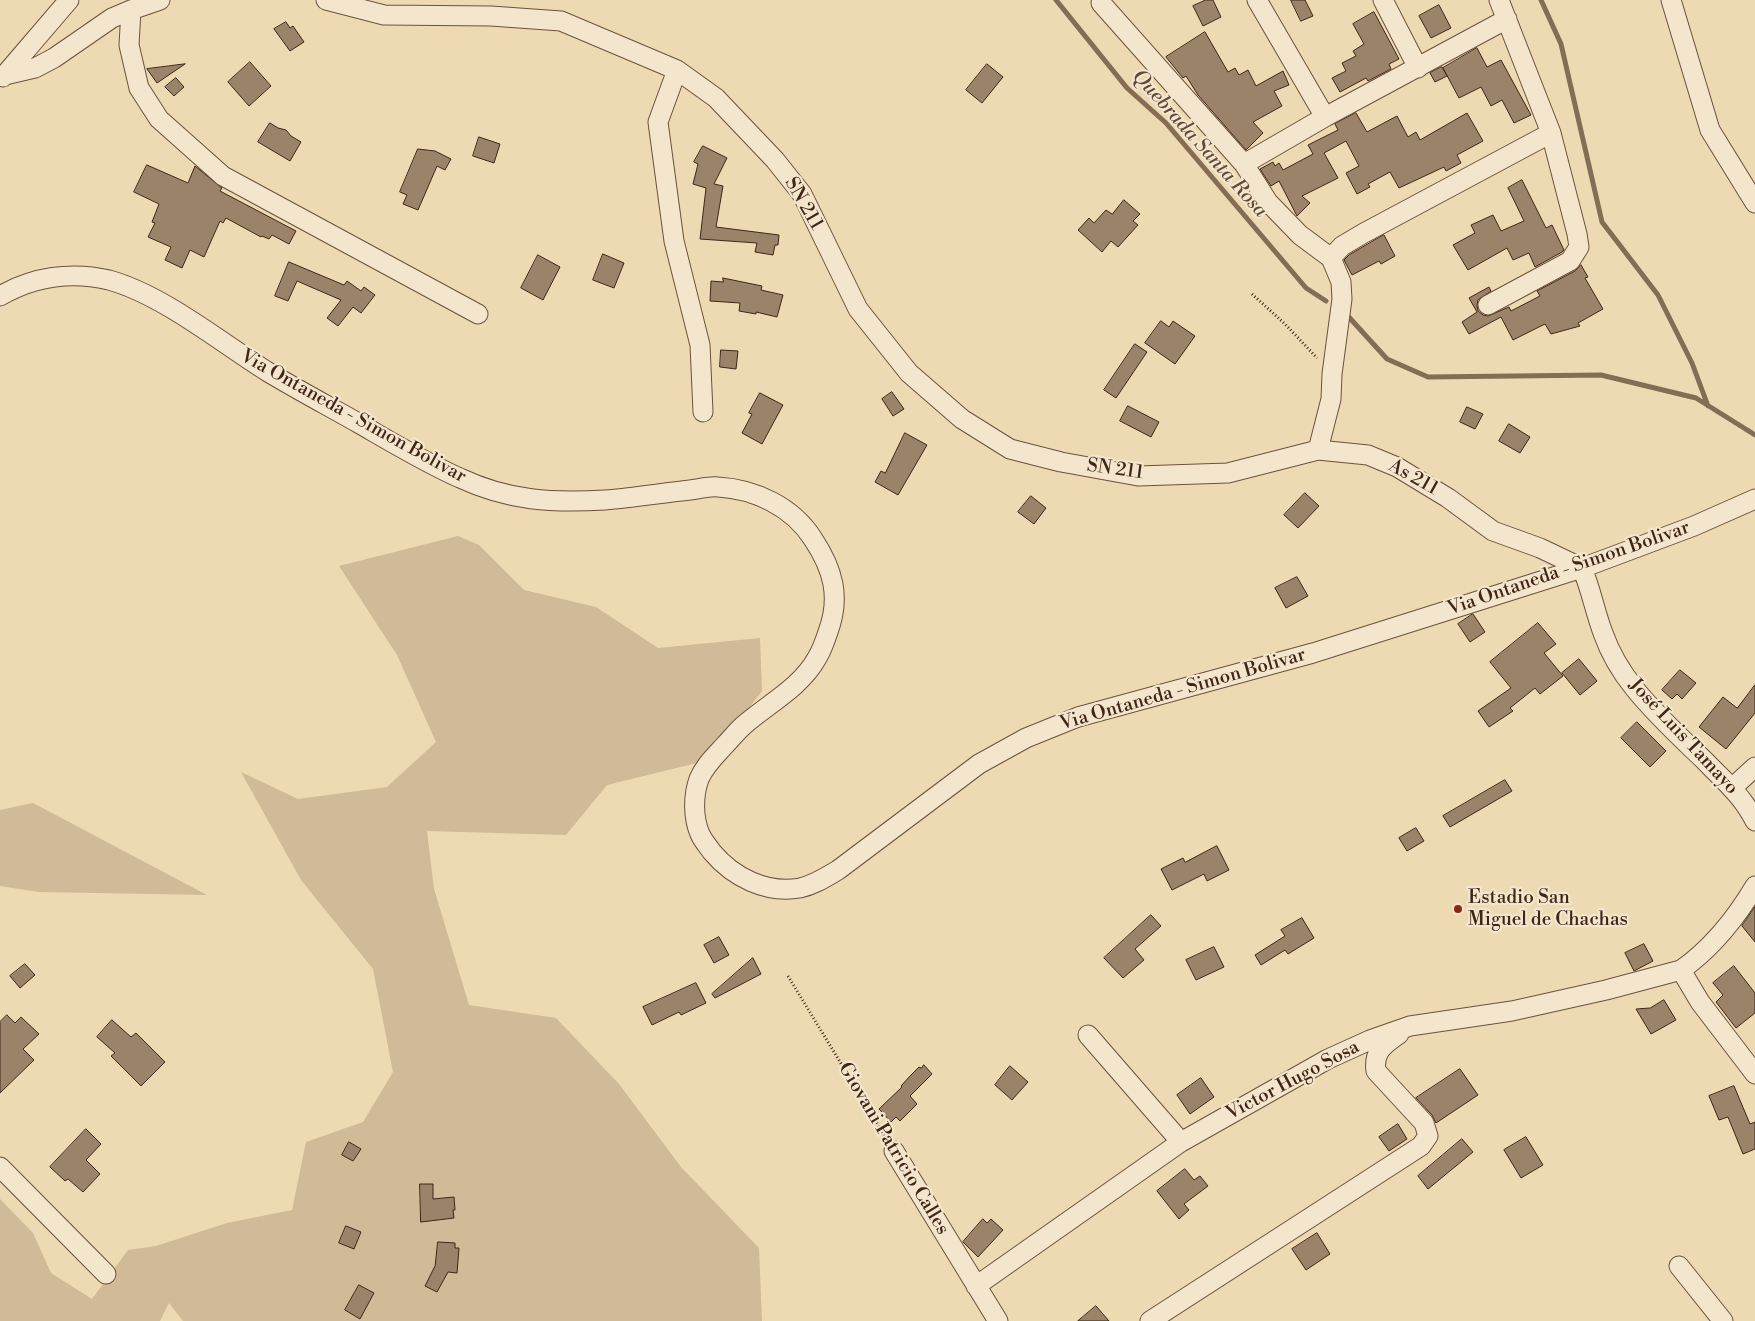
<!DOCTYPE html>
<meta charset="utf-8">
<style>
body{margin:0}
canvas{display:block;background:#edd9b2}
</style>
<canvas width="1755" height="1321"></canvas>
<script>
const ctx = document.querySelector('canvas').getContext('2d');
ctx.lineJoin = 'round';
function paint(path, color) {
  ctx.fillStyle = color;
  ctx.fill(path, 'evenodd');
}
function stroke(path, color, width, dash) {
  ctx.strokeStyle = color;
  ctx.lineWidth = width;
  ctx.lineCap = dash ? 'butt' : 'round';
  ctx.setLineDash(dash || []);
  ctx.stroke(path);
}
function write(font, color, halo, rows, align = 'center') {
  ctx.font = font + ' "Libre Bodoni",serif';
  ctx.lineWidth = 4.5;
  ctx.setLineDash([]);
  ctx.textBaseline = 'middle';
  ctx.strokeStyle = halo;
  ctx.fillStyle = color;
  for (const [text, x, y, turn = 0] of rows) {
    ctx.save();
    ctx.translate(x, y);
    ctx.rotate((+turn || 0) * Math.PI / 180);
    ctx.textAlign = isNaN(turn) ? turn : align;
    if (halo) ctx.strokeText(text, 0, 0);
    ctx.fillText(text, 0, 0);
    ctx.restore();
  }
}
paint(new Path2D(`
 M458,536L479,545L524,590L596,607L658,648L760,638L762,691L709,760L607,785L566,835L427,831L434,889L469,1005L556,1018L619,1084L681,1167L759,1248L762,1321H183L169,1303L160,1321H0V1199L33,1233L51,1273L92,1299L128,1250L156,1246L227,1223L292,1210L306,1142L363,1122L393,1072L373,969L301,880L241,772L298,799L387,787L436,742L397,655L339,566Z
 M33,803L207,895L39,892L0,886V810Z`), '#d0ba98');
stroke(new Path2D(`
 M1056,0L1127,88L1166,123L1306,288L1326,301
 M1541,0L1561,44L1602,222L1658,295L1692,363L1708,406
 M1347,315L1387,359L1428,377L1601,375L1696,398L1755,435`), '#846c55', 5);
const building = new Path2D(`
 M1206,0H1213L1221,17L1203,26L1193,6Z
 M1291,0H1305L1313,16L1301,21Z
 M1439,5L1451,28L1431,38L1419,16Z
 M1374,12L1399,59L1389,64L1391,69L1368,81L1366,78L1340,92L1332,78L1346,71L1342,63L1356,56L1353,51L1364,44L1353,24Z
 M286,22L290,28L293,26L304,42L290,51L274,29Z
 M1205,32L1228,72L1235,68L1239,75L1248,70L1256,86L1283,71L1289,85L1274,91L1282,106L1253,122L1263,133L1246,150L1198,95L1186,76L1183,78L1166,57Z
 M1477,48L1487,67L1501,60L1531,115L1514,123L1502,100L1491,106L1481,87L1459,98L1443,68Z
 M250,62L271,86L249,106L228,82Z
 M185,64L157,83L147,69Z
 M987,64L1003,77L982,103L966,90Z
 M1442,67L1447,76L1435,82L1430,73Z
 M176,78L184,87L174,96L165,87Z
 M1356,113L1367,132L1397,116L1408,137L1416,132L1420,140L1467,113L1483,141L1457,155L1461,163L1446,171L1444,167L1399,188L1390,172L1368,184L1370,187L1357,194L1346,173L1359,166L1346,141L1324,153L1338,178L1302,196L1310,203L1297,216L1279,181L1271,186L1260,169L1273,162L1275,166L1279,163L1283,170L1313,154L1308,145L1338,130L1335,124Z
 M270,123L278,128L286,130L291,136L301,142L290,161L258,142Z
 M479,137L500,144L494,163L473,156Z
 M703,146L727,158L714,184L723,186L716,227L779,235L778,245H775L773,255L755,252L757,243L700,239L706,188L693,184L698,164L694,162Z
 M418,149L435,151L451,159L445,170L437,166L418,210L403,204L407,195L400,192Z
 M147,165L188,183L195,166L222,188L220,191L296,231L289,244L272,235L269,239L262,236L261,237L226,218L223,223L220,221L204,257L190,250L182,268L165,260L171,247L148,237L155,223L152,222L159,204L134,192Z
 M1522,180L1546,228L1552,225L1564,250L1562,252L1535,267L1529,253L1513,260L1507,248L1468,270L1453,245L1475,233L1471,225L1493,215L1501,231L1524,221L1508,188Z
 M1124,200L1140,214L1133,221L1138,225L1118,247L1111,241L1102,252L1078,230L1089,218L1094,223L1106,210L1112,214Z
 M1384,235L1395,256L1381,264L1379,261L1352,275L1344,260L1349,255Z
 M603,254L624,263L614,288L593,280Z
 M538,255L560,267L543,300L521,288Z
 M289,262L344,285L347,281L361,291L364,287L375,295L361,313L353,307L338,326L327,318L341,300L297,281L288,301L275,296Z
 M1581,265L1588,277L1585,278L1603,309L1578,323L1580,326L1551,334L1545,324L1513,340L1501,317L1469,334L1462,322L1477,312L1469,298L1489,287L1491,291L1478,300L1477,305L1478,311L1483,315L1488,316L1509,307L1511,311L1540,296L1537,291L1575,271Z
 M723,278L762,286L761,290L783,295L777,317L756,312V314L739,311L740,303L710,301L711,281L723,282Z
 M1161,321L1169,327L1173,321L1195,336L1175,364L1145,343Z
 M1135,344L1147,352L1116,398L1104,390Z
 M721,350L738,351L736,369L720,367Z
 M892,392L904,409L893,416L882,399Z
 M760,393L783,405L762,444L742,433L752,414L749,413Z
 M1128,406L1159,422L1151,437L1120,421Z
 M1467,407L1483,414L1475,429L1460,422Z
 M1509,424L1530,437L1520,453L1499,441Z
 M905,433L927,445L898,495L875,482L881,471L885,473Z
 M1305,493L1319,506L1298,528L1284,515Z
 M1031,496L1046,508L1034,524L1018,512Z
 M1297,577L1308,596L1286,608L1275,588Z
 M1473,614L1485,632L1470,642L1458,624Z
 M1538,623L1556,644L1544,653L1563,676L1540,694L1535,688L1510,708L1513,711L1489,727L1478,711L1511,688L1490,662Z
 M1579,659L1597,681L1580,695L1562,673Z
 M1680,670L1696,683L1682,699L1677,694L1672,699L1662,690Z
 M1755,685V713L1726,749L1699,727L1723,697L1737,708Z
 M1637,722L1666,751L1650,767L1621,738Z
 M1505,780L1512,791L1450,827L1443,816Z
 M1416,828L1424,841L1407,851L1399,838Z
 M1217,846L1229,870L1207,881L1204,874L1172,890L1161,869L1183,858L1185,862Z
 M1755,907V942L1742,926Z
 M1151,915L1161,926L1135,949L1144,960L1123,978L1104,958Z
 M1302,918L1314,938L1288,954L1285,950L1261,965L1255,955L1285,936L1281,930Z
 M719,937L729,955L714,963L704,945Z
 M1644,944L1653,961L1634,971L1625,953Z
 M1214,947L1224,967L1196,980L1186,960Z
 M753,958L761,974L715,998L712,994Z
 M25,964L35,975L20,988L10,976Z
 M1734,966L1755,993V1013L1736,1028L1716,1002L1723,995L1713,983Z
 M696,983L706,1003L681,1015L679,1012L652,1025L643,1007Z
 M1664,1000L1676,1020L1651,1034L1636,1009L1650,1008Z
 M7,1015L15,1023L21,1017L39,1034L23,1049L34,1060L0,1093V1022Z
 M112,1020L131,1037L136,1033L165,1062L141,1086L111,1056L115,1053L97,1037Z
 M924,1065L932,1074L910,1096L917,1104L900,1121L896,1117L891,1122L879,1109L902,1087L901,1086L910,1076L919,1067L921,1068Z
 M1010,1066L1028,1082L1012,1100L995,1085Z
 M1460,1069L1478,1095L1436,1123L1432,1115L1416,1098Z
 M1201,1078L1214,1097L1190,1114L1177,1095Z
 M1734,1086L1750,1124L1755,1122V1149L1743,1154L1728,1117L1719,1120L1709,1096Z
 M1398,1124L1407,1139L1389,1151L1379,1137Z
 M86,1129L101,1144L86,1160L100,1174L83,1192L68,1179L65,1181L50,1167Z
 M1526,1137L1543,1165L1521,1178L1504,1150Z
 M1462,1139L1473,1152L1428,1189L1418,1176Z
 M349,1142L361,1149L353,1161L342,1155Z
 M1185,1169L1194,1180L1200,1176L1208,1186L1184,1204L1189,1210L1179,1219L1157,1191Z
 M420,1184H433V1199L454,1197L455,1210H453L454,1218L421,1222Z
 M983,1219L987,1223L991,1219L1003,1230L978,1257L963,1242Z
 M346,1226L361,1232L354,1249L339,1243Z
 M1317,1233L1330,1254L1306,1270L1292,1249Z
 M438,1242L455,1243V1248H459L457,1273L448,1272L437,1292L425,1286L435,1266Z
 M359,1285L374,1293L360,1319L345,1310Z
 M1096,1306L1109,1321H1078Z`);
paint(building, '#9a8368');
stroke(building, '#402518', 1);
const minor = new Path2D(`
 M326,0L384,15L491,16L561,21L677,70L716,98L775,160L802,194L858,309L909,373L962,419L1010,449L1061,462L1138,476L1228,473L1318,450L1368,455L1397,467L1448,498L1493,531L1540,548L1582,568C1591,589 1595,612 1603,633C1610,653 1622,673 1635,689C1656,715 1680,737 1704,760C1724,781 1742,795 1755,821
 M1257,0L1325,117
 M1383,0L1418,68
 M1671,0L1710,130L1755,203
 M1101,3L1244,164L1268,202L1300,235L1331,258
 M131,10L129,45L139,88L159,119L223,176L478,314
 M677,70L658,122L674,241L700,345L703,412
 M5,75L35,68L54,58L112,18L131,10L160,0
 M3,77L69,0
 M1244,164L1325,117L1507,19
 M0,296C33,277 71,271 109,280C163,295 220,342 268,372C298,390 330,407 360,424C393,443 426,463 460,478C509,501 552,503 605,500C633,498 662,493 690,490C699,489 709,486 718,487C755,489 793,507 813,539C833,569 841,597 828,632C825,641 822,650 817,658C801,687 768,704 744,725C737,731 731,739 725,745C715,756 705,765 699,779C693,796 693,818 700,834C703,841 708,846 712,852C733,877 766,894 800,888C814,885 826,877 838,870L979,764L1026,738L1078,717L1313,653L1582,568L1694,526L1755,499
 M1488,305L1570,261L1579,247L1577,234L1551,133L1499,0
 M1318,450L1331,399L1332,374L1342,299L1341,282L1331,258L1342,246L1364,233L1551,133
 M1732,788L1755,767
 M1755,886C1736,918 1712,948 1681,970L1700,1002L1755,1074
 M1088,1035L1181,1142
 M894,1151L998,1321
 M0,1167L106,1274
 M1679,1266L1723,1321
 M976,1286L1181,1142L1328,1059L1370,1040L1410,1026L1512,1011L1606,990L1681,970
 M1150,1321L1421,1146L1428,1136L1424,1123L1376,1071C1373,1051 1384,1045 1399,1034`);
stroke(minor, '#6b523e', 21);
stroke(new Path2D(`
 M1252,294L1285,324L1317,358
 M788,976L886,1138`), '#402518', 3, [1, 2.5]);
stroke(minor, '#f3e6cd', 19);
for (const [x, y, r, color] of [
 [1458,909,5,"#8f2418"]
]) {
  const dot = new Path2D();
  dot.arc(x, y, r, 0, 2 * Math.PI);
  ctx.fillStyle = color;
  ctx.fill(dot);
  stroke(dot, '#f3e6cd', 2);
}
write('19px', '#402518', '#f3e6cd', [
 ["SN 211",803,204,60],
 ["Via Ontaneda - Simon Bolivar",353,417,29],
 ["SN 211",1115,470,8],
 ["As 211",1413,478,29],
 ["Via Ontaneda - Simon Bolivar",1569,569,-19],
 ["Via Ontaneda - Simon Bolivar",1183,690,-16],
 ["José Luis Tamayo",1683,737,47],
 ["Victor Hugo Sosa",1293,1081,-28],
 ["Giovani Patricio Calles",893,1149,59]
]);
write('19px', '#402518', '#f3e6cd', [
 ["Estadio San",1468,898],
 ["Miguel de Chachas",1468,920]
], 'left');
write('italic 20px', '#624937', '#f3e6cd', [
 ["Quebrada Santa Rosa",1199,144,48]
]);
</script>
